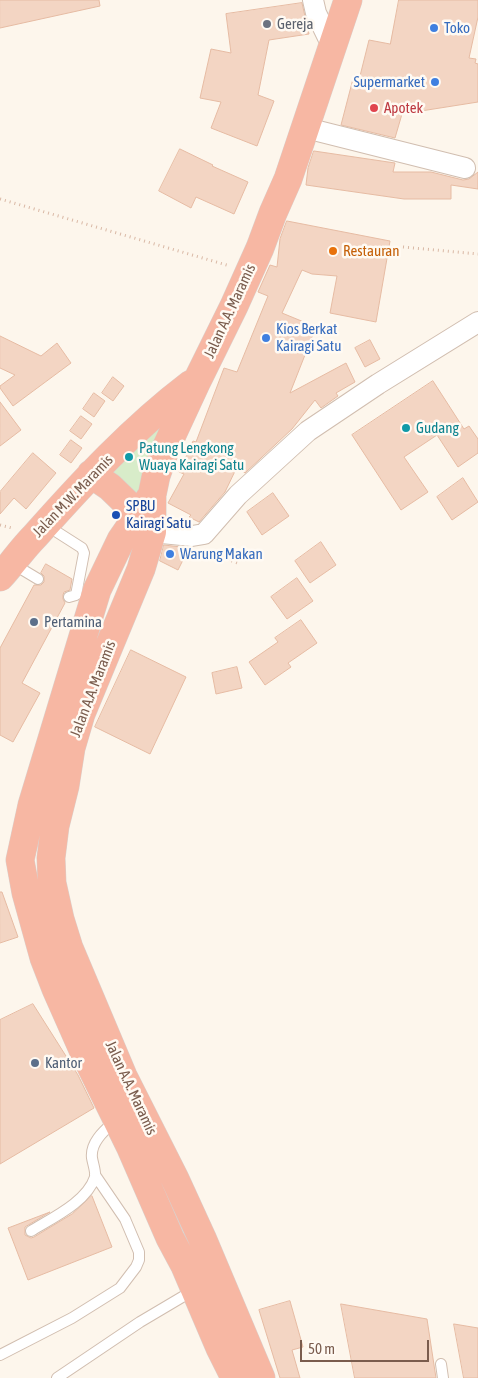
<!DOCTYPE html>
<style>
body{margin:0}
#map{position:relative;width:478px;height:1378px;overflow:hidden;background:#fdf6ec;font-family:"Asap Condensed",sans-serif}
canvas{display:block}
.scale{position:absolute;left:300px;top:1340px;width:129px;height:22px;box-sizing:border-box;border:2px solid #7a5c4d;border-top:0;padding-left:6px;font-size:15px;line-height:18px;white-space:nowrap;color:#7a5c4d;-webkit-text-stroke:4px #fffaf3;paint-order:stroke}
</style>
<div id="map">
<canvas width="478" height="1378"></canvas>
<div class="scale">50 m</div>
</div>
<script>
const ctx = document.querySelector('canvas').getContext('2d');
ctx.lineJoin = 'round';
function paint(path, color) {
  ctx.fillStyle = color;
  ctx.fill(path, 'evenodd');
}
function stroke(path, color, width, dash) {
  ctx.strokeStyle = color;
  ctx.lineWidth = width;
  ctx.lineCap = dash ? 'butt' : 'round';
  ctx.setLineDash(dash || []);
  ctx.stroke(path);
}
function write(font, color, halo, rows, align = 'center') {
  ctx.font = font + ' "Asap Condensed",sans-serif';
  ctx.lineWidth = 5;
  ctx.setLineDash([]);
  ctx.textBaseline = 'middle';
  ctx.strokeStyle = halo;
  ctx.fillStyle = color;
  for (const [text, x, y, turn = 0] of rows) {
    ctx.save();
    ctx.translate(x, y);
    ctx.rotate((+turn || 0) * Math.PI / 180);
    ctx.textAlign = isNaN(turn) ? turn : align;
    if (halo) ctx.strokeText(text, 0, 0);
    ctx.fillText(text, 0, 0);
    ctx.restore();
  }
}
paint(new Path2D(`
 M166,420L137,510L95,475Z`), '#d8ecc9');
const building = new Path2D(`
 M0,0H99L100,6L0,28Z
 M399,0H478V17L469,58L476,59L475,63L478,64V102L402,114L395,138L341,125L354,75L360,76L369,40L390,44Z
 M302,3L309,34L269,40L258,95L274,101L257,146L211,128L221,102L200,98L211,49L231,53L226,14Z
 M180,149L213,165L212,166L248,182L234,214L196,197L191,208L159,191Z
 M314,151L395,163L393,172H431L463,180L469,179L478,172V189L451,185V199H404L306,185L308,168Z
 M287,221L390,241L376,322L330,313L337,276L312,274L302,270L282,313L316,327L290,393L346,363L355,382L336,393L338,396L321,408L315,400L292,429L245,473L237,467L225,492L199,522L189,517L191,515L168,503L184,474L179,472L193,441L196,442L224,368L237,372L268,296L258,292L270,265L277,267L280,239Z
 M0,336L41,356L57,343L71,363L13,406L0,388V386L15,375L0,368Z
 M370,340L380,359L365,367L355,348Z
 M113,377L124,386L113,401L102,393Z
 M433,381L464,429L469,426L478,439V453L458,467L437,435L404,457L428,492L401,510L352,435Z
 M94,393L105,401L94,417L83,409Z
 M0,402L21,430L0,446Z
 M81,416L92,424L81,439L70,431Z
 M71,440L82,448L71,463L60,455Z
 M33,453L56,473L26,509L14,498L0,514V492Z
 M463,478L478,502L452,520L437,497Z
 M273,493L289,516L262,535L247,512Z
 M321,542L336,565L310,583L295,561Z
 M164,545L181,547L188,550L178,570L160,561Z
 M46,564L72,579L70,590L64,592L63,595V599L65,603L22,683L40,693L13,742L0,735V648L34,585H41L44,582V576L41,573Z
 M297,578L313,601L287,619L271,597Z
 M301,620L317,643L288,663L291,667L265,685L249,662L278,642L275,638Z
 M131,650L186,677L150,754L95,727Z
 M237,667L242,688L216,694L212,673Z
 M0,892H2L18,937L0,943Z
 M33,1004L78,1075L94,1108L0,1164V1020Z
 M92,1196L112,1247L28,1280L8,1228L50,1212L25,1227V1235L31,1238L34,1237L72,1214Z
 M290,1301L303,1347L292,1350L300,1378H280L259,1310Z
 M341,1304L427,1319L436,1378H355Z
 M454,1324L478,1328V1378H464Z`);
paint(building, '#f3d5c3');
stroke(building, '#e6bba3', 1);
const lane = new Path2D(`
 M46,525L82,548L84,553L76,595L69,597
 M13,564L38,579
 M31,1231C52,1218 87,1202 95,1177C96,1172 93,1164 92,1158C90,1142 105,1130 116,1120
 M0,1355L72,1318L120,1288L136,1267L139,1260V1252L125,1219L95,1175
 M441,1364L443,1378
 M57,1378L140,1322L194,1290`);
const street = new Path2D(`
 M313,0L316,13L332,46
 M306,128L465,168
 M139,536L152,532L192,536L204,534L238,495L308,431L378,384L478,322`);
const highway = new Path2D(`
 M91,474L110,487L139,515
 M152,495L121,540L97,590L32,805L20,860L26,893L44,958L56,989L83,1050L130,1146L170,1238L185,1266L220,1348L235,1378
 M0,577C12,564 22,549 35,536C83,482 133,428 191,384
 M261,1378L202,1238L175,1179L123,1076L69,948L60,919L52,883L51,858L55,826L65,786L71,748L81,714L141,569L152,532V495L156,476L165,450L197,381L234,306L260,248L273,213L288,179L348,0`);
stroke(lane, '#d1beb0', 12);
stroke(street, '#d1beb0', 22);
stroke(highway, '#dad1cd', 29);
stroke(new Path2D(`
 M0,199L230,266
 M403,247L478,254
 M0,525L12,528
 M208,552L240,564`), '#d9b8a5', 3, [1, 4]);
stroke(lane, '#fff', 10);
stroke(street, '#fff', 20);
stroke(highway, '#f7b7a3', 28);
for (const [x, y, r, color] of [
 [267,24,5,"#6b7280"],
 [434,28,5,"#3f7fe0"],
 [435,82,5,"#3f7fe0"],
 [374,108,5,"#e0444e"],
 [333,251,5,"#e8710a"],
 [266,338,5,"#3f7fe0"],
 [406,428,5,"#0f9aa8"],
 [129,457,5,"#0f9aa8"],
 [116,515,5,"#1a4fb4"],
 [170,554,5,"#3f7fe0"],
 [34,622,5,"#5c6f8a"],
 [35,1063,5,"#5c6f8a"]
]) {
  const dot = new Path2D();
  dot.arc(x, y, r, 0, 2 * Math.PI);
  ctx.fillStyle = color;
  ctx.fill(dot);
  stroke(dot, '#fffaf3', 2);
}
write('15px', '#5b616d', '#fffaf3', [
 ["Gereja",277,24]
], 'left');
write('15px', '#366cbe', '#fffaf3', [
 ["Toko",444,28],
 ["Supermarket",425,82,"right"],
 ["Kios Berkat",276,329],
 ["Kairagi Satu",276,346],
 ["Warung Makan",180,554]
], 'left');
write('15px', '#be3a42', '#fffaf3', [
 ["Apotek",384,108]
], 'left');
write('15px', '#c56008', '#fffaf3', [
 ["Restauran",343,251]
], 'left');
write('15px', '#7a5c4d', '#fffaf3', [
 ["Jalan A.A. Maramis",230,311,-65],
 ["Jalan M.W. Maramis",73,496,-46],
 ["Jalan A.A. Maramis",93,689,-69],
 ["Jalan A.A. Maramis",131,1088,65]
]);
write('15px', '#0d838f', '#fffaf3', [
 ["Gudang",416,428],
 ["Patung Lengkong",139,448],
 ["Wuaya Kairagi Satu",139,465]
], 'left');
write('15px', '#164399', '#fffaf3', [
 ["SPBU",126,506],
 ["Kairagi Satu",126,523]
], 'left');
write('15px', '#4e5e75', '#fffaf3', [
 ["Pertamina",44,622],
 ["Kantor",45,1063]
], 'left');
</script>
